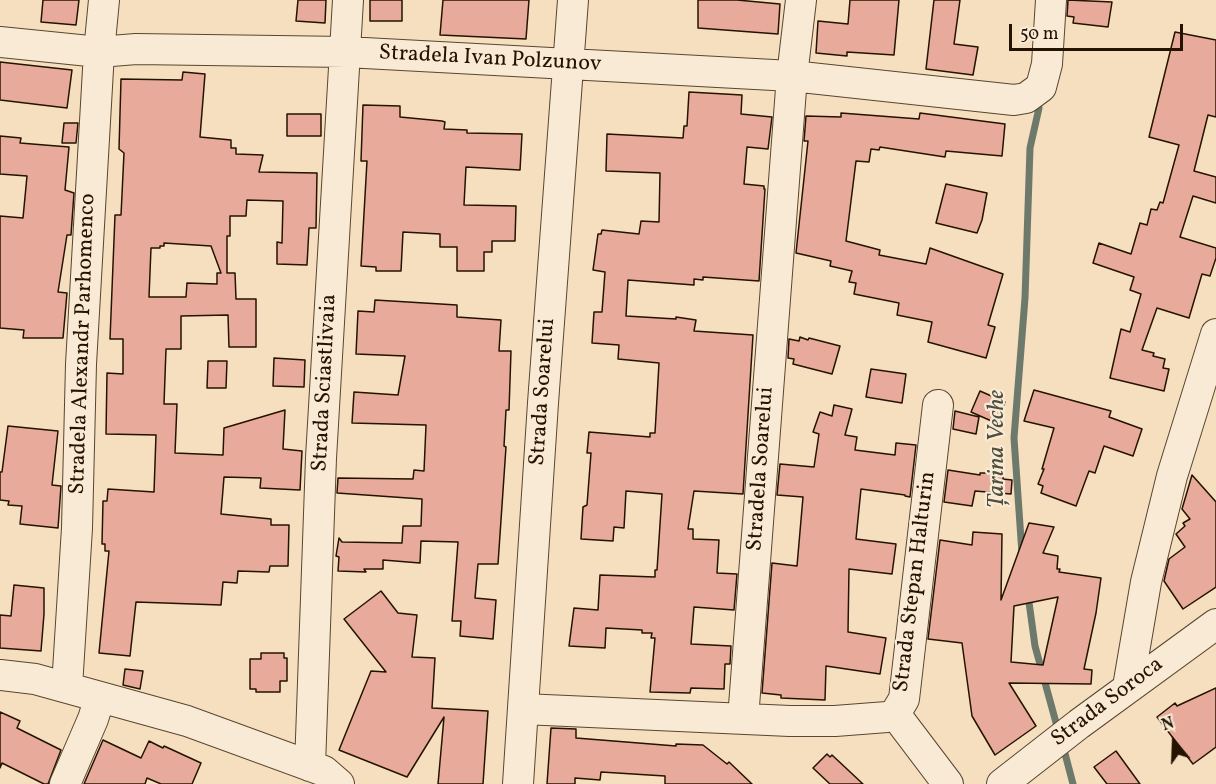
<!DOCTYPE html>
<meta charset="utf-8">
<style>
body{margin:0}
#map{position:relative;width:1216px;height:784px;overflow:hidden;background:#f6dfbe;font-family:Vollkorn,serif}
canvas{display:block}
.north{position:absolute;left:1144px;top:712px;width:60px;height:60px;-webkit-text-stroke:4px #f9ead5;paint-order:stroke;rotate:341deg;font-size:16px;font-weight:700;line-height:24px;text-align:center;color:#241300}
.north::after{content:'';display:block;margin:auto;width:21px;height:27px;background:#241300;clip-path:polygon(50% 0,100% 100%,50% 72%,0 100%)}
.scale{position:absolute;left:1009px;top:24px;width:174px;height:27px;box-sizing:border-box;border:3px solid #241300;border-top:0;padding-left:8px;font-size:18px;line-height:21px;white-space:nowrap;color:#241300;-webkit-text-stroke:4px #f9ead5;paint-order:stroke}
</style>
<div id="map">
<canvas width="1216" height="784"></canvas>
<div class="north">N</div>
<div class="scale">50 m</div>
</div>
<script>
const ctx = document.querySelector('canvas').getContext('2d');
ctx.lineJoin = 'round';
function stroke(path, color, width, dash) {
  ctx.strokeStyle = color;
  ctx.lineWidth = width;
  ctx.lineCap = dash ? 'butt' : 'round';
  ctx.setLineDash(dash || []);
  ctx.stroke(path);
}
function paint(path, color) {
  ctx.fillStyle = color;
  ctx.fill(path, 'evenodd');
}
function write(font, color, halo, rows, align = 'center') {
  ctx.font = font + ' Vollkorn,serif';
  ctx.lineWidth = 4.5;
  ctx.setLineDash([]);
  ctx.textBaseline = 'middle';
  ctx.strokeStyle = halo;
  ctx.fillStyle = color;
  for (const [text, x, y, turn = 0] of rows) {
    ctx.save();
    ctx.translate(x, y);
    ctx.rotate((+turn || 0) * Math.PI / 180);
    ctx.textAlign = isNaN(turn) ? turn : align;
    if (halo) ctx.strokeText(text, 0, 0);
    ctx.fillText(text, 0, 0);
    ctx.restore();
  }
}
stroke(new Path2D(`
 M1022,554L1014,438L1025,298L1030,148L1039,108
 M1028,595L1035,646L1058,730
 M1063,746L1073,784`), '#6d796a', 7);
const building = new Path2D(`
 M43,0H79L76,25L41,22Z
 M298,0H326L325,23L296,21Z
 M370,0H402V21H370Z
 M443,0H529L526,39L440,35Z
 M698,0H737L780,4L778,34L698,28Z
 M850,0H899L894,55L847,52V56L816,53L818,21L848,24Z
 M934,0H960L954,44L978,47L973,75L926,69Z
 M1068,0L1112,2L1108,27L1073,23L1074,17L1067,16Z
 M1175,32L1216,40V117L1208,115L1194,171L1216,177V203L1193,196L1180,237L1216,248V258L1210,276L1202,274L1189,318L1157,308L1142,350L1154,353L1153,356L1165,359L1163,368L1169,369L1164,391L1110,378L1121,329L1130,332L1141,294L1130,290L1134,277L1093,263L1099,243L1131,254L1140,223L1147,225L1151,209L1157,210L1160,202L1163,203L1179,145L1149,137Z
 M0,62L72,70L67,108L0,100Z
 M183,72L205,74L200,137L231,140V148H236V154L263,155L259,172L317,173L316,228H309L307,265L277,264V242L282,243L283,201L247,200L246,216H230V236H227V273H235L236,299H256V347H229L228,315L181,316V349H166L164,404H177L175,453L223,455L224,428L285,410L283,449L302,451L300,490L260,488L261,478L224,477L221,514L271,519V525H289L288,566H270L269,572L238,571L237,583L223,582L221,605L136,602L130,656L99,653L109,551H105V544H102L103,501H107L108,489L154,492L156,435L106,434L107,373L123,374V339H110L115,215H121L124,153L119,149L121,79L182,80ZM164,243L211,246L221,273H217V284L187,283L186,297H149L151,248H160V246H164Z
 M689,92L742,95L741,114L772,117L768,149L747,147L744,184L764,186V189H765L759,281L703,277V280L694,279V285L628,280L626,316L676,319V317L696,320L694,331L753,335L743,494L694,491L688,529H693V539L719,540L717,573L737,574L734,610L694,607L691,644L731,646L730,664H725L724,689L691,688L690,693L650,692L655,638H651L652,633H642V630L606,628L605,648L569,646L574,608L598,610L600,575L655,577V570H657L662,494L626,491L624,528L614,527L613,541L581,539L583,507L587,505L591,453H587L589,432L650,437V433H655L659,363L618,359L619,345L592,343L594,312H602L605,272L593,270L598,234H601L602,230L639,234L641,221L659,222L660,173L606,171L607,134L683,138L684,126H687Z
 M363,105L400,106V117L442,121L445,122L444,129L467,130V133L522,134L520,170L466,167L464,205L516,206L515,241H492V252H484V271H457V247H440V234L403,232L401,271H376V267L361,266L367,161H361Z
 M841,113L919,119L920,113L1005,124L1002,156L946,151L945,157L880,147L879,150L871,149L869,162L856,161L846,241L880,250L879,255L926,264L930,248L1003,274L988,325L995,327L986,358L928,342L932,322L897,315L899,303L854,294L856,283L849,282L852,271L830,266L831,261L796,253L808,141H804L806,116L841,117Z
 M287,114H321V136H287Z
 M64,123H78L76,143H62Z
 M0,136L21,138L20,143L69,147L65,190L74,193L71,235H67L58,292L67,293L63,338H23L24,330L0,328V216L23,218L27,176L0,174Z
 M946,184L987,193L982,220L977,233L936,223Z
 M375,300L457,305V317L501,320L499,351H511L509,410H506L504,446L506,447L498,564H478L475,598L496,600L493,639L460,636L461,621H452L458,542L421,541L420,563L383,560V569H364L366,572L338,571L339,557L336,556L339,538L342,542L402,543L403,526H421L422,499L337,493L338,478L413,479L414,470L424,471L426,425L352,423L354,392L398,395L405,356L356,354L358,311L374,312Z
 M800,337L808,340L809,338L840,346L832,374L793,364L794,359L788,358L789,339L799,341Z
 M274,358L305,360L304,387L273,386Z
 M208,361H227L226,388H207Z
 M871,369L906,374L902,403L866,397Z
 M1034,390L1111,411L1109,417L1142,429L1133,456L1104,446L1095,473L1089,471L1076,506L1041,493L1043,486L1038,484L1044,469H1042L1054,428L1024,421Z
 M980,391L1005,402L996,423L971,412Z
 M834,405L852,409L845,435L857,437L855,450L895,455L896,443L916,445L910,497L905,496V495L861,489L856,539L896,544L892,574L849,569L848,632L886,638L880,674L826,666L825,700L781,698V695L762,693L772,563L797,566L803,497L777,495L780,464L814,467L819,434L813,432L820,412L832,416Z
 M955,411L979,417L976,434L953,429Z
 M8,426L58,431L52,485L61,486L58,528L20,524L22,506L8,505L9,501L0,500V472H2Z
 M948,470L980,475V473H1003V479L1012,480L1011,494L975,491L972,506L944,502Z
 M1192,475L1216,502V587L1183,609L1164,581L1169,559L1185,547L1176,534L1185,526L1183,523L1190,519L1182,509Z
 M1029,523L1054,527L1043,553L1058,556L1057,569H1060L1059,572L1101,578L1096,613L1084,669L1092,670L1091,684L1009,683L1036,726L995,755L972,716L962,643L928,639L940,540L972,545L973,532L1002,534L1001,600ZM1058,597L1043,665L1011,662L1014,606Z
 M14,585L44,588V614L41,651L0,648V615L11,616Z
 M381,591L398,613L417,615L412,657L435,658L432,708L488,711L483,784H438L444,717L407,777L339,750L371,671L386,672L344,619Z
 M261,653H284V658H287V681H280V692H256V689H250V659H261Z
 M125,669L143,671L140,689L123,685Z
 M1216,688V747L1193,764L1157,717L1175,703L1177,706Z
 M0,712L20,721L17,728L61,750L48,784H44L2,763L0,768Z
 M551,728L576,729V738L676,746V744L703,745L727,764L729,762L752,784H665V776L601,772L600,780L575,778V784H547Z
 M103,740L141,758L149,741L163,748L164,746L201,763L192,784H161L147,778L145,784H84Z
 M1116,751L1140,784H1107L1094,767Z
 M827,754L830,757L832,755L863,784H830L813,768Z`);
paint(building, '#e8ab9b');
stroke(building, '#241300', 1.5);
const minor = new Path2D(`
 M0,42L99,52L136,49L346,52L792,76L1014,100L1026,98L1041,87L1047,64L1051,0
 M0,675L35,679L187,721L324,771L339,784
 M67,687L77,528L81,364L99,52L104,0
 M1128,687L1146,582L1172,476L1216,334
 M523,709L790,721H835L887,717L895,714L904,699L938,405
 M895,714L948,784
 M743,719L792,76L801,0
 M310,766L321,458L348,0
 M65,784L93,719L100,697
 M518,784L543,403L573,0
 M1002,784L1079,724L1216,624`);
stroke(minor, '#584630', 32);
stroke(minor, '#f9ead5', 30);
write('22px', '#241300', '#f9ead5', [
 ["Stradela Ivan Polzunov",490,60,3],
 ["Stradela Alexandr Parhomenco",84,344,-88],
 ["Strada Sciastlivaia",326,383,-87],
 ["Strada Soarelui",544,392,-86],
 ["Stradela Soarelui",762,469,-86],
 ["Strada Stepan Halturin",916,582,-83],
 ["Strada Soroca",1108,703,-37]
]);
write('italic 24px', '#4e4e3e', '#f9ead5', [
 ["Țarina Veche",999,449,-90]
]);
</script>
